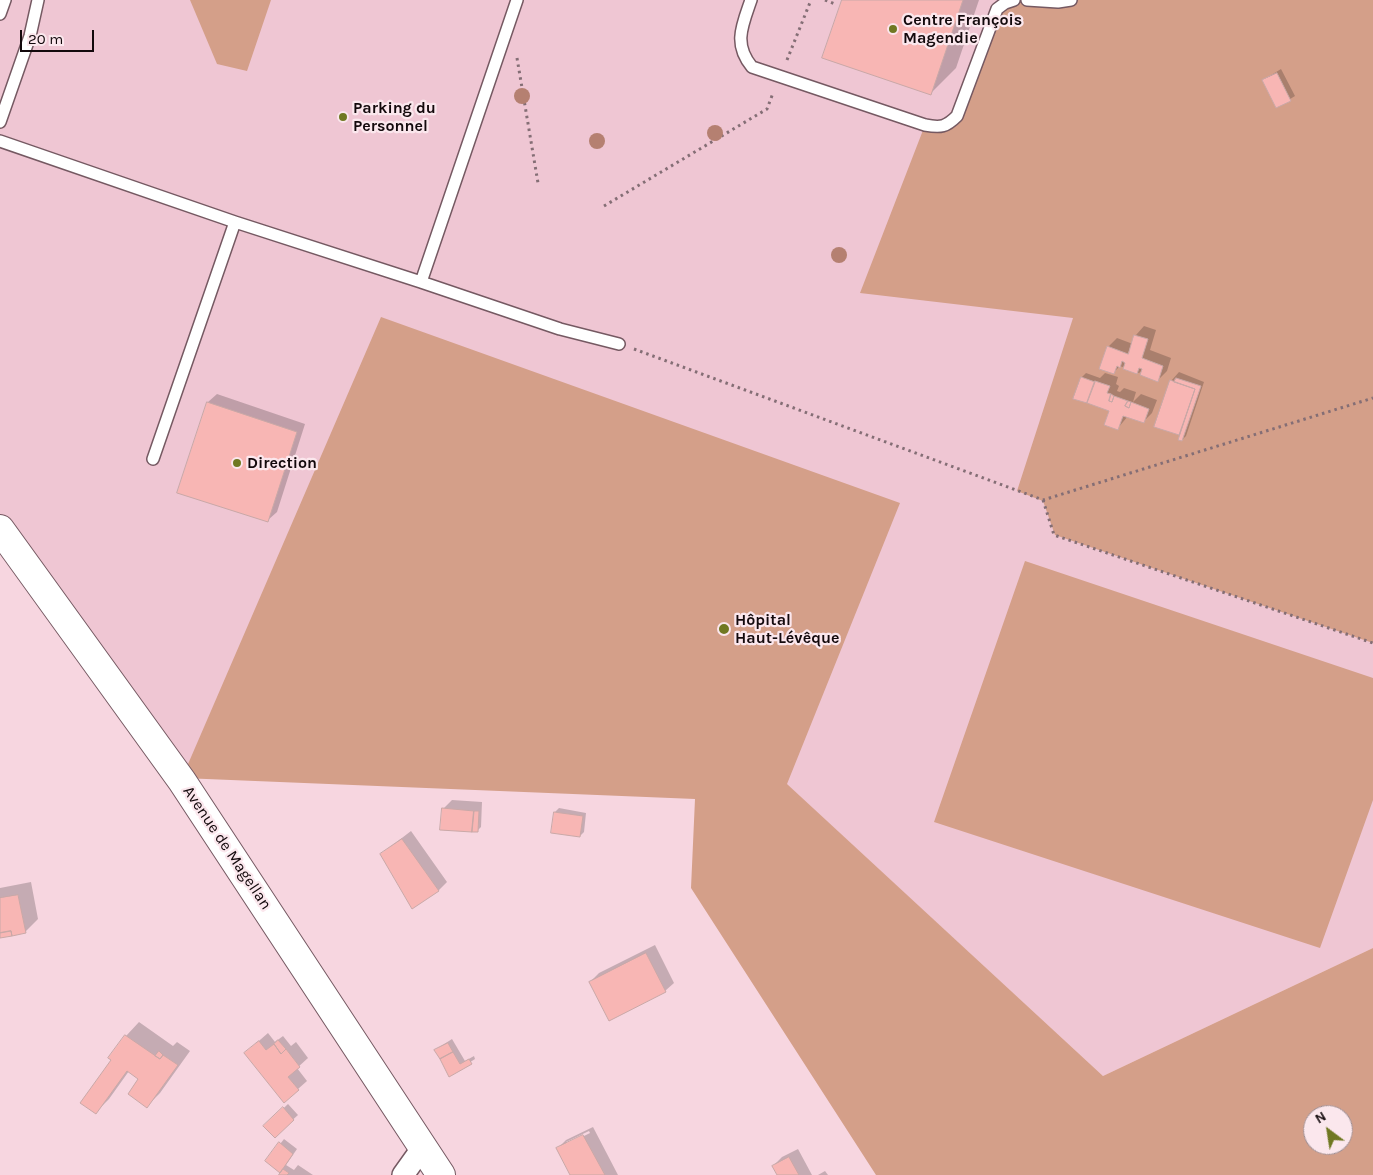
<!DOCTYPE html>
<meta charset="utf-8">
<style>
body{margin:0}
#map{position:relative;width:1373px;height:1175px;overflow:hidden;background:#f7d6e0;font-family:Karla,sans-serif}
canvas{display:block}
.north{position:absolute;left:1303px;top:1105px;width:50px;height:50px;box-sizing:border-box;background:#fbe7ed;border:1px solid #9e8e93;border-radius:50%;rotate:329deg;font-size:14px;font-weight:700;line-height:20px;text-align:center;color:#13090c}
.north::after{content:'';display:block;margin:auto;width:18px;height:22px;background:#707822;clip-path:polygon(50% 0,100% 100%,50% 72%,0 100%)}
.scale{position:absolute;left:20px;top:30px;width:74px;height:22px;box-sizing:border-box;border:2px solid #13090c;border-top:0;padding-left:6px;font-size:15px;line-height:18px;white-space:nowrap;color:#13090c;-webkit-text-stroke:4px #fbe7ed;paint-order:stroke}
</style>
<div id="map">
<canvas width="1373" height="1175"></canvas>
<div class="north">N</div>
<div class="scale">20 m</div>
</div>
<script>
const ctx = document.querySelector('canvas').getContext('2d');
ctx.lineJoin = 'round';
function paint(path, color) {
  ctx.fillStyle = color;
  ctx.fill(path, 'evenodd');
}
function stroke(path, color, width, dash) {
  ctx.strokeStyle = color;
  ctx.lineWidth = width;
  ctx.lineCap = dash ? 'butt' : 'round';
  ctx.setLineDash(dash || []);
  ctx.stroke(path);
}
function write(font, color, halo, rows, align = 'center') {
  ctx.font = font + ' Karla,sans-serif';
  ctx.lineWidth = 4.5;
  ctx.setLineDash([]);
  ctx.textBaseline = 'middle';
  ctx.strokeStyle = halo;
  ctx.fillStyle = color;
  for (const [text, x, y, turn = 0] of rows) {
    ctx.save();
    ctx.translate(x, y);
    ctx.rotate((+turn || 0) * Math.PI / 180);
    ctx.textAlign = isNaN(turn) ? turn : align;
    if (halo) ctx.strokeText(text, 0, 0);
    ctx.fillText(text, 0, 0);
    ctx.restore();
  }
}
paint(new Path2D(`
 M0,0H1373V948L1103,1076L731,733L182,778L0,524Z`), '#efc6d3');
paint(new Path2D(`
 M190,0H271L247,71L217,64Z
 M1071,0H1373V643L1055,535L1043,501L1017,491L1073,318L860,293L925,125H949L993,17L1009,1L1058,2Z
 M381,317L900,503L787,784L1103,1076L1373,948V1175H876L691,888L695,799L182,778ZM1313,1115H1343V1145H1313Z
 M1025,561L1373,678V800L1320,948L934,822Z`), '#d49f89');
paint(new Path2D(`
 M843,0H979L956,68L931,93Z
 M1281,69L1295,96L1277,107L1263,80Z
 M1144,326L1156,330L1150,350L1171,358L1167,371L1158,380L1143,370L1139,373L1120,366L1113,373L1108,347L1117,338L1133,344L1136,335Z
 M1179,372L1204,382L1186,436L1182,440L1181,435L1155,426L1171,381Z
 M1086,373L1100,378L1105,373L1118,377L1116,384L1119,386L1117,391L1120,392L1124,388L1136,392L1133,402L1141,394L1157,400L1152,413L1143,422L1128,416L1118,428L1110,410L1082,377Z
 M217,394L305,424L277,512L268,520L208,402Z
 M452,800L482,802L481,827L477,831L443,809Z
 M559,808L586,813L584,832L580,836L555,812Z
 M411,831L447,882L438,891L381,854Z
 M31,882L38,919L25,932L0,937V888Z
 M655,945L674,983L665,991L590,982L599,973Z
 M139,1022L173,1046L177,1042L190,1051L160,1093L147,1106L140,1079L129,1071L109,1099L96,1112L113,1060L126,1036Z
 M268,1033L275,1042L283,1036L291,1046L296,1042L308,1058L297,1068L307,1081L298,1089L245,1053Z
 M452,1039L465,1061L474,1056L475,1059L450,1075L435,1050Z
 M288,1104L298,1115L275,1136L265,1126Z
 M593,1127L618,1175H571L557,1149L566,1140ZM589,1131L590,1133L566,1145V1142Z
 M284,1139L297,1149L286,1165L294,1170L298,1165L313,1175H280L282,1173L267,1161Z
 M798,1149L812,1175H778L773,1166L782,1157Z
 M825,1171L828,1175H818Z`), '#0003');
const building = new Path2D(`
 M842,0H963L931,95L822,58Z
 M1277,73L1291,101L1276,108L1262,80Z
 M1134,335L1148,339L1142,358L1163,366L1158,382L1140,375L1142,369L1139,368L1137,374L1123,369L1125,363L1122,361L1120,368L1117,366L1114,374L1099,369L1107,346L1128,354Z
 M1081,377L1095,382L1087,403L1073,399Z
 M1176,378L1201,386L1182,441L1178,440L1195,389L1174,382Z
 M1170,380L1195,389L1179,435L1154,427Z
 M1095,381L1110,386L1107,393L1111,394L1109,401L1112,402L1114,396L1128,401L1125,406L1129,408L1131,402L1149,409L1144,423L1123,416L1118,430L1104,425L1109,411L1087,403Z
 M1111,394L1114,396L1112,402L1109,401Z
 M1128,401L1131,402L1129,408L1125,406Z
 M207,402L297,432L268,522L177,493Z
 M442,808L474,811L472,832L440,830Z
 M474,811H479L478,832H472Z
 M554,812L583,816L580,837L551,833Z
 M402,839L439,891L412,909L380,854Z
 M18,895L26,933L12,936L11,931L0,933V898Z
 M11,931L12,936L0,938V933Z
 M646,953L666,992L609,1021L589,982Z
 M125,1035L160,1059L163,1055L178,1065L147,1108L128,1094L138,1079L127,1071L96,1114L80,1103L111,1060L108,1058Z
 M278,1040L286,1049L281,1054L274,1044Z
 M259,1041L266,1050L274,1044L281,1054L286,1049L300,1067L288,1077L299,1090L284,1103L244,1053Z
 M448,1043L453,1052L440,1059L434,1050Z
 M159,1051L163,1055L160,1059L155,1056Z
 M453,1052L460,1064L469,1059L472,1064L449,1077L440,1059Z
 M283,1107L294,1120L275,1138L263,1126Z
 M583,1135L605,1175H570L556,1148Z
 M279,1142L293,1154L280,1173L265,1161Z
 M789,1157L799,1175H777L772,1166Z
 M283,1169L289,1173L287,1175H279Z`);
paint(building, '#f8b6b4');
stroke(building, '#c9a8a7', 1);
const service = new Path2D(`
 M751,0C742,26 733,44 752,67L925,125C941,128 946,127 957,116L997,9L1005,3L1014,0
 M1027,0L1058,2L1071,0
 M0,14L5,0
 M0,122L30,36L38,0
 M0,141L235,222L421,282L517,0
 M421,282L560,329L619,344
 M153,459L235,222`);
const minor = new Path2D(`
 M403,1175L423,1147`);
const tertiary = new Path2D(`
 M0,529L182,781L441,1175`);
stroke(service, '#755962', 14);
stroke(minor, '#755962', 24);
stroke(tertiary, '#755962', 30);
stroke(new Path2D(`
 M825,0L835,4
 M517,58L538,183
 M787,60L811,0
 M604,206L767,109L773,93
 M634,349L1043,500L1373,398
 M1043,500L1054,535L1373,643`), '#846e75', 3, [2.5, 4]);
stroke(service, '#fff', 11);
stroke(minor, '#fff', 21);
stroke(tertiary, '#fff', 28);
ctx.fillStyle = '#b58071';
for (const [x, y] of [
 [522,96],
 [715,133],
 [597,141],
 [839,255]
]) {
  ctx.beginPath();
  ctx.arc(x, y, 8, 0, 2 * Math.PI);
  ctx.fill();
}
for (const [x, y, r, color] of [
 [893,29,5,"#707822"],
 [343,117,5,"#707822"],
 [237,463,5,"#707822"],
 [724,629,6,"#707822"]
]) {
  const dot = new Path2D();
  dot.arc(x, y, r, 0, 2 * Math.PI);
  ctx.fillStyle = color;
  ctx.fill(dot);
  stroke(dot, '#fbe7ed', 2);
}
write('bold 16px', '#13090c', '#fbe7ed', [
 ["Centre François",903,20],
 ["Magendie",903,38],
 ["Parking du",353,108],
 ["Personnel",353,126],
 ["Direction",247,463],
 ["Hôpital",735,620],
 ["Haut-Lévêque",735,638]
], 'left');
write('16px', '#13090c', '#fbe7ed', [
 ["Avenue de Magellan",227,848,56]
]);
</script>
